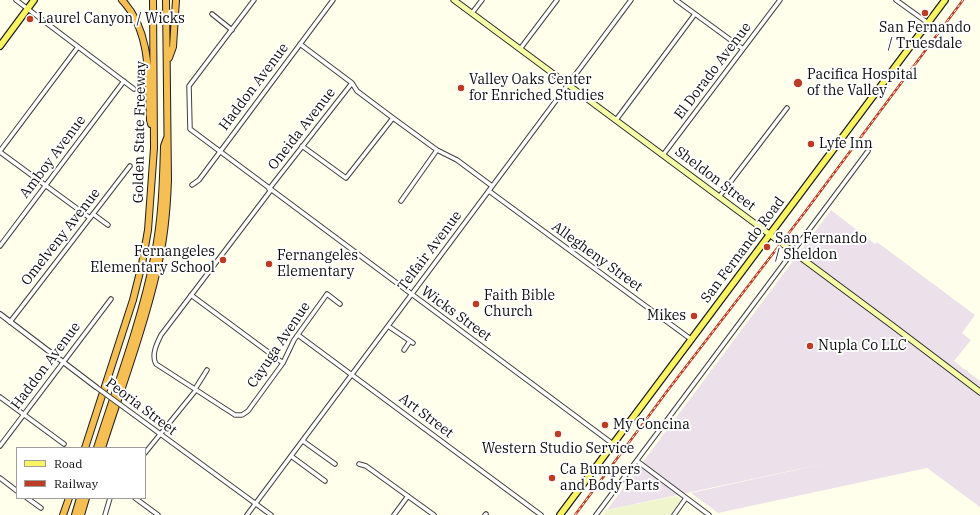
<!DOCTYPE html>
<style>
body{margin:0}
#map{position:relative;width:980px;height:515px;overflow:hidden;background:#ffffec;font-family:"IBM Plex Serif",serif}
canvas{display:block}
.legend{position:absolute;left:16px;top:447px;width:130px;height:52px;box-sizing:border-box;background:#fff;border:1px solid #9e9e9e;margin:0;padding:5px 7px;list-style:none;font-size:12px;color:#0d0d0d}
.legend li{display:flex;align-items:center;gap:8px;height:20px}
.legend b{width:20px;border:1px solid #9e9e9e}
</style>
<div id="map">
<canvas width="980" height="515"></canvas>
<ul class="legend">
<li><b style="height:5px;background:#f9f462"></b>Road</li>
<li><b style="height:5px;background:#bd3d24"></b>Railway</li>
</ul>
</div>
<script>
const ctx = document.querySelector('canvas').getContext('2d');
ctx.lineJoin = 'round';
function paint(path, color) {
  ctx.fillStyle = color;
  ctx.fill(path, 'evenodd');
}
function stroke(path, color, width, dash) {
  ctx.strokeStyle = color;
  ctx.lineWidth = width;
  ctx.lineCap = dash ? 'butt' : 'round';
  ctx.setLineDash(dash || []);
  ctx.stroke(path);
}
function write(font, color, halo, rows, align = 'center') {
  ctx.font = font + ' "IBM Plex Serif",serif';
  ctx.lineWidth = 4;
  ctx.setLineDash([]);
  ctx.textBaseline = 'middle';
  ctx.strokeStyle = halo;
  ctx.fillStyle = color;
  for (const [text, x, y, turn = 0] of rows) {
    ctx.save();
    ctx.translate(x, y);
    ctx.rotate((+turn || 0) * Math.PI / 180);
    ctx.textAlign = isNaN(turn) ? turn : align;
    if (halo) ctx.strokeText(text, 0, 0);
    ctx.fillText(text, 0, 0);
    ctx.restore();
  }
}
paint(new Path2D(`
 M831,210L875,244L877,242L975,315L962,333L971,340L954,361L980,381V507L927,468L718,513L691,493L832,462L607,510Z`), '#ece1ea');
paint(new Path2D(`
 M676,496L681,500L671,515H603L607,510Z`), '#f0f5cd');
const minor = new Path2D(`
 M16,0L134,89
 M254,0L189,86L190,129L613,444
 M676,0L743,49
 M896,0L928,23
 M472,13L482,0
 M212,14L232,30
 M300,44L352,83L357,91L393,118L437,150L457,160L492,186
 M520,49L557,0
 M616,120L695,14
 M302,146L346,178L393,118
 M0,151L78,47
 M0,152L90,218
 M663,155L780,0
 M192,185L199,180L333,0
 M269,189L352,83
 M271,190L161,335C157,343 151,355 156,364L235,415H242L248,411L283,363L294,340L327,294L340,304
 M489,191L692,340
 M719,197L787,108
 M401,201L437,150
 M93,214L108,225
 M0,246L124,81
 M191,295L283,363
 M10,322L130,166
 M388,326L413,343
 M298,335L541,515
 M404,350L410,341
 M195,389L207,370
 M0,397L64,444
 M133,414L271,515
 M303,441L335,464
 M0,446L111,299
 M145,453L196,390
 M291,456L325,481
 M637,461L709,515
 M359,464L366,466L434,515
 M0,478L17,491
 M27,498L41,508
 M135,498L158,515
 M105,515L110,498
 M247,515L631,0
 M394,515L408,496
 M485,515L486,514
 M596,515L868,151
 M674,515L686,498`);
const tertiary = new Path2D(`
 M0,314L96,387`);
const secondary = new Path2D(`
 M454,0L893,326L980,392`);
const primary = new Path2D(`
 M0,46L34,0
 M560,515L945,0`);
const motorway = new Path2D(`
 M122,0C152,32 148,79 150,120L151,124
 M169,58L173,47L176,0
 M85,448L133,300L142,264L148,230L154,148L153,0
 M97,448C117,385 141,323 154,258C162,221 163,183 164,146L167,138
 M102,448C121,389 143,330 157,270C164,241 167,210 168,180L166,0
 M63,515L69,498
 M75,515L80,498
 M81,515L86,498`);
stroke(minor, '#404040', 5.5);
stroke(tertiary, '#404040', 6);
stroke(secondary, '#2f2f2f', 7);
stroke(primary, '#1e1e1e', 8);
stroke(motorway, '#1e1e1e', 8);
stroke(minor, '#fff', 3.5);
stroke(tertiary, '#fff', 4);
stroke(secondary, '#f6ffa7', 5);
stroke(primary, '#f9f462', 5.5);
stroke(motorway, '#f5bf54', 6);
const rail = new Path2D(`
 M575,515L668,390L805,212L963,0`);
stroke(rail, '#bd3d24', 2.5);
stroke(rail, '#fff', 1, [3]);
const minorBridge = new Path2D(`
 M96,387L133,414`);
stroke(minorBridge, '#404040', 5.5, []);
stroke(minorBridge, '#fff', 3.5);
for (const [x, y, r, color] of [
 [925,13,4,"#bd3d24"],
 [30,19,4,"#bd3d24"],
 [798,83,5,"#bd3d24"],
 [461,88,4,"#bd3d24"],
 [811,144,4,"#bd3d24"],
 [767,247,4,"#bd3d24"],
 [223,260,4,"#bd3d24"],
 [269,264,4,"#bd3d24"],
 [476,304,4,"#bd3d24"],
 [694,316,4,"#bd3d24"],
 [810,346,4,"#bd3d24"],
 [605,425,4,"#bd3d24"],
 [558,434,4,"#bd3d24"],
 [552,478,4,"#bd3d24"]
]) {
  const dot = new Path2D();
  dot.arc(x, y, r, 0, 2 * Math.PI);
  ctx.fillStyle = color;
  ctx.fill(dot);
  stroke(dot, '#fff', 1.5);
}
write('14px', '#0d0d0d', '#fff', [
 ["Laurel Canyon / Wicks",38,19],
 ["San Fernando",925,28,"center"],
 ["/ Truesdale",925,44,"center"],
 ["Pacifica Hospital",807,75],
 ["of the Valley",807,91],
 ["Valley Oaks Center",469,80],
 ["for Enriched Studies",469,96],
 ["Lyfe Inn",819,144],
 ["San Fernando",775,239],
 ["/ Sheldon",775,255],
 ["Fernangeles",215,252,"right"],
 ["Elementary School",215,268,"right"],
 ["Fernangeles",277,256],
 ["Elementary",277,272],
 ["Faith Bible",484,296],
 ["Church",484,312],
 ["Mikes",686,316,"right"],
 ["Nupla Co LLC",818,346],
 ["My Concina",613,425],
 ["Western Studio Service",558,449,"center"],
 ["Ca Bumpers",560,470],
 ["and Body Parts",560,486]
], 'left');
write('14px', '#0d0d0d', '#fff', [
 ["El Dorado Avenue",713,71,-53],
 ["Haddon Avenue",254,87,-53],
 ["Oneida Avenue",302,129,-52],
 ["Golden State Freeway",140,132,-89],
 ["Amboy Avenue",53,157,-53],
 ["Sheldon Street",715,179,37],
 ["Omelveny Avenue",61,237,-52],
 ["San Fernando Road",743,250,-53],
 ["Telfair Avenue",430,251,-53],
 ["Allegheny Street",597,257,36],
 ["Wicks Street",456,314,36],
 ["Cayuga Avenue",279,345,-56],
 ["Haddon Avenue",46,366,-53],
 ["Peoria Street",141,407,37],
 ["Art Street",426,416,37]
]);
</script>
